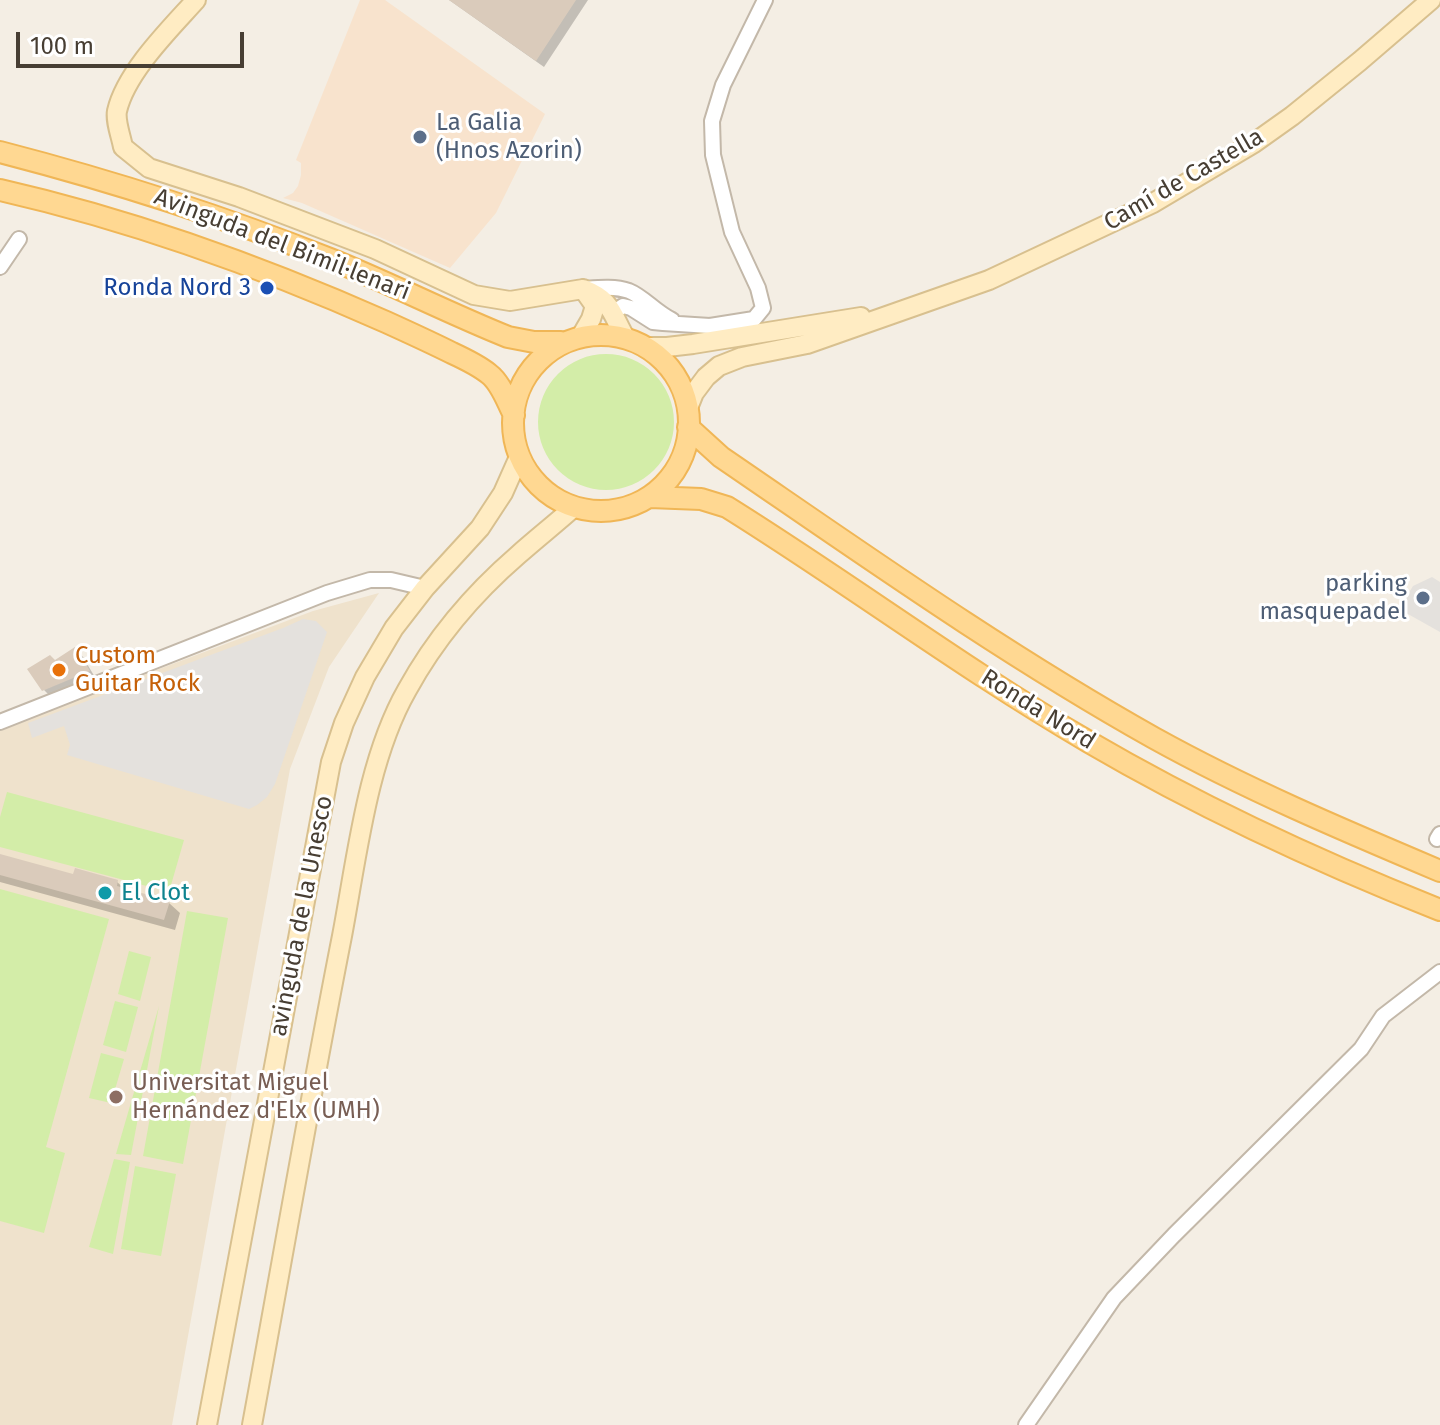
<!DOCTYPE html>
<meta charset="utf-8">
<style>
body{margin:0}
#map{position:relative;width:1440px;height:1425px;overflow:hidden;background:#f4eee4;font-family:"Fira Sans",sans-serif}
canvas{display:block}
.scale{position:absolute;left:16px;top:32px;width:228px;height:36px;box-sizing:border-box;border:4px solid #473e33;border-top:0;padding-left:10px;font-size:24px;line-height:28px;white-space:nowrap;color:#473e33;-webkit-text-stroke:6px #fff;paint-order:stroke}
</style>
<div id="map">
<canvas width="1440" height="1425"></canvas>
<div class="scale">100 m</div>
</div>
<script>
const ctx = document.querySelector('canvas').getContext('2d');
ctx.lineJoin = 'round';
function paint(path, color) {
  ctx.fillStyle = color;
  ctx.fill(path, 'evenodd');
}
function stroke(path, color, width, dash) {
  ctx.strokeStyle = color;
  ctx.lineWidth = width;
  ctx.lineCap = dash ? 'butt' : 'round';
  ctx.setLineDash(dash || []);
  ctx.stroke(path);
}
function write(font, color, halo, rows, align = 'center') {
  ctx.font = font + ' "Fira Sans",sans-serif';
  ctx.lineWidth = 6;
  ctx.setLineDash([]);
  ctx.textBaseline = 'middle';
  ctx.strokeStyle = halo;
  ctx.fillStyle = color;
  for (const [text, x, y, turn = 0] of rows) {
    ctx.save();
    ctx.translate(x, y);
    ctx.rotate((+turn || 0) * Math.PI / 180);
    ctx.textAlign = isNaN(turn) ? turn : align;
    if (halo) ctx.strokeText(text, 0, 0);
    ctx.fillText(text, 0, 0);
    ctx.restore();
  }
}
paint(new Path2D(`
 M360,0H385L545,114L496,213L450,268L302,203L283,198L293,193L298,186L301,175V163L296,160Z`), '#f8e3cd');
paint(new Path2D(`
 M379,593L329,667L290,769L172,1425H0V729L313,611Z`), '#efe2cc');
paint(new Path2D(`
 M538 422a68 68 0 1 1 136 0a68 68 0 1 1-136 0Z
 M7,792L184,840L169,892L0,847V817Z
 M0,889L109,919L46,1147L65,1153L44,1233L0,1221Z
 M187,911L228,918L183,1164L143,1156Z
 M129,951L151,957L140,1001L118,994Z
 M115,1001L138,1007L126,1052L103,1045Z
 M159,1006L131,1155L116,1154Z
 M101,1053L124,1059L111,1103L89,1098Z
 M114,1159L130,1162L113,1254L89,1247Z
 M135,1166L176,1174L161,1256L121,1249Z`), '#d3eda8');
paint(new Path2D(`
 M1432,577L1440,582V632L1399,609L1413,586Z
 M303,619L316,621L327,632L275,784L267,797L257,805L249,809L67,755L70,745L64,726L32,738L28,723L283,628Z`), '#e4e1dd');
paint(new Path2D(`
 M449,0H588L544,67Z
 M75,649L83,657L96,679L51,697L43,689L55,662Z
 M0,856L74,876L117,882L127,891L169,903L180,913L175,930L0,882Z`), '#0003');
paint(new Path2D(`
 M449,0H576L536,61Z
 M75,647L90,671L42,691L27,669L50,655L55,660Z
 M0,854L73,874L75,868L118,880L117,886L170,901L164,920L0,875Z`), '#dacbbb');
const street = new Path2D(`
 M0,267L19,239
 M583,289C597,288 615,286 629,291C644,297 655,312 672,320
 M614,318L617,310L623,306L631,308L653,322L663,323L710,326L754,319L763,308L758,288L732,232L713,155L712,121L723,85L765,0
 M0,722L327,593L370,580H391L425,588
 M1437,839L1440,834
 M1026,1425L1114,1298L1174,1235L1361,1049L1383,1016L1440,972`);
const secondary = new Path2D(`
 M196,0C170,29 126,72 117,111C115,121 121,136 123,147L149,168L239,197L375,249L474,295L510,301L583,289
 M583,289C612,300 611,313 626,339
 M580,338L591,319L595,306L583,289
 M645,347H667L693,344L861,317
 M688,408L694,393L706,377L719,366L742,357L807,344L989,280L1153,203L1254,143L1292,116L1360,61L1431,0
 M207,1425L331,762L344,723L365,677L394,628L425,588L480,528L503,493L519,457
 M252,1425C282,1262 310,1098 342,936C357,857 367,760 407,690C435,639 474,593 518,555C536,539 555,524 573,508`);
const primary = new Path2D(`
 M0,152C112,181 222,216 330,259C390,283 448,313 508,337L534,342H561
 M0,190C132,220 262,267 386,322C408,332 430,342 452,353C465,359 478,365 489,374C501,383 507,402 514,415
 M513 423a88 88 0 1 1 176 0a88 88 0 1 1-176 0Z
 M688,427L721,457C863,554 1004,654 1154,738C1246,789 1343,830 1440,871
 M650,497L701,499L727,507C849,583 965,670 1089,742C1202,808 1319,862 1440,910`);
stroke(street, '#c3b8a9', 18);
stroke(secondary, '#d8c08f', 22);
stroke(primary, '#f0b656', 24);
stroke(street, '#fff', 14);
stroke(secondary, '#ffecc3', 18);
stroke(primary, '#ffd892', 20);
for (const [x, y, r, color] of [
 [420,137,8,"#5c6f8a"],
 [267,288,8,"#1a4fb4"],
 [1423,598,8,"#5c6f8a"],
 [59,670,8,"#e8710a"],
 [105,893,8,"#0f9aa8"],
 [116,1097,8,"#8d6e63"]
]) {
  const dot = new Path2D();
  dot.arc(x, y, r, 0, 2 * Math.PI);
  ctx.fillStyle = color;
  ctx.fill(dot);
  stroke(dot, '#fff', 3);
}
write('24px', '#4e5e75', '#fff', [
 ["La Galia",436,123],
 ["(Hnos Azorin)",436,151],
 ["parking",1407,584,"right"],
 ["masquepadel",1407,612,"right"]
], 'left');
write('24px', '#473e33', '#fff', [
 ["Camí de Castella",1184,180,-30],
 ["Avinguda del Bimil·lenari",282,245,21],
 ["Ronda Nord",1038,710,32],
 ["avinguda de la Unesco",302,916,-79]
]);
write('24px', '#164399', '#fff', [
 ["Ronda Nord 3",251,288]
], 'right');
write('24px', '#c56008', '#fff', [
 ["Custom",75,656],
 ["Guitar Rock",75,684]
], 'left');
write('24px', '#0d838f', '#fff', [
 ["El Clot",121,893]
], 'left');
write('24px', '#785e54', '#fff', [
 ["Universitat Miguel",132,1083],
 ["Hernández d'Elx (UMH)",132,1111]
], 'left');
</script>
